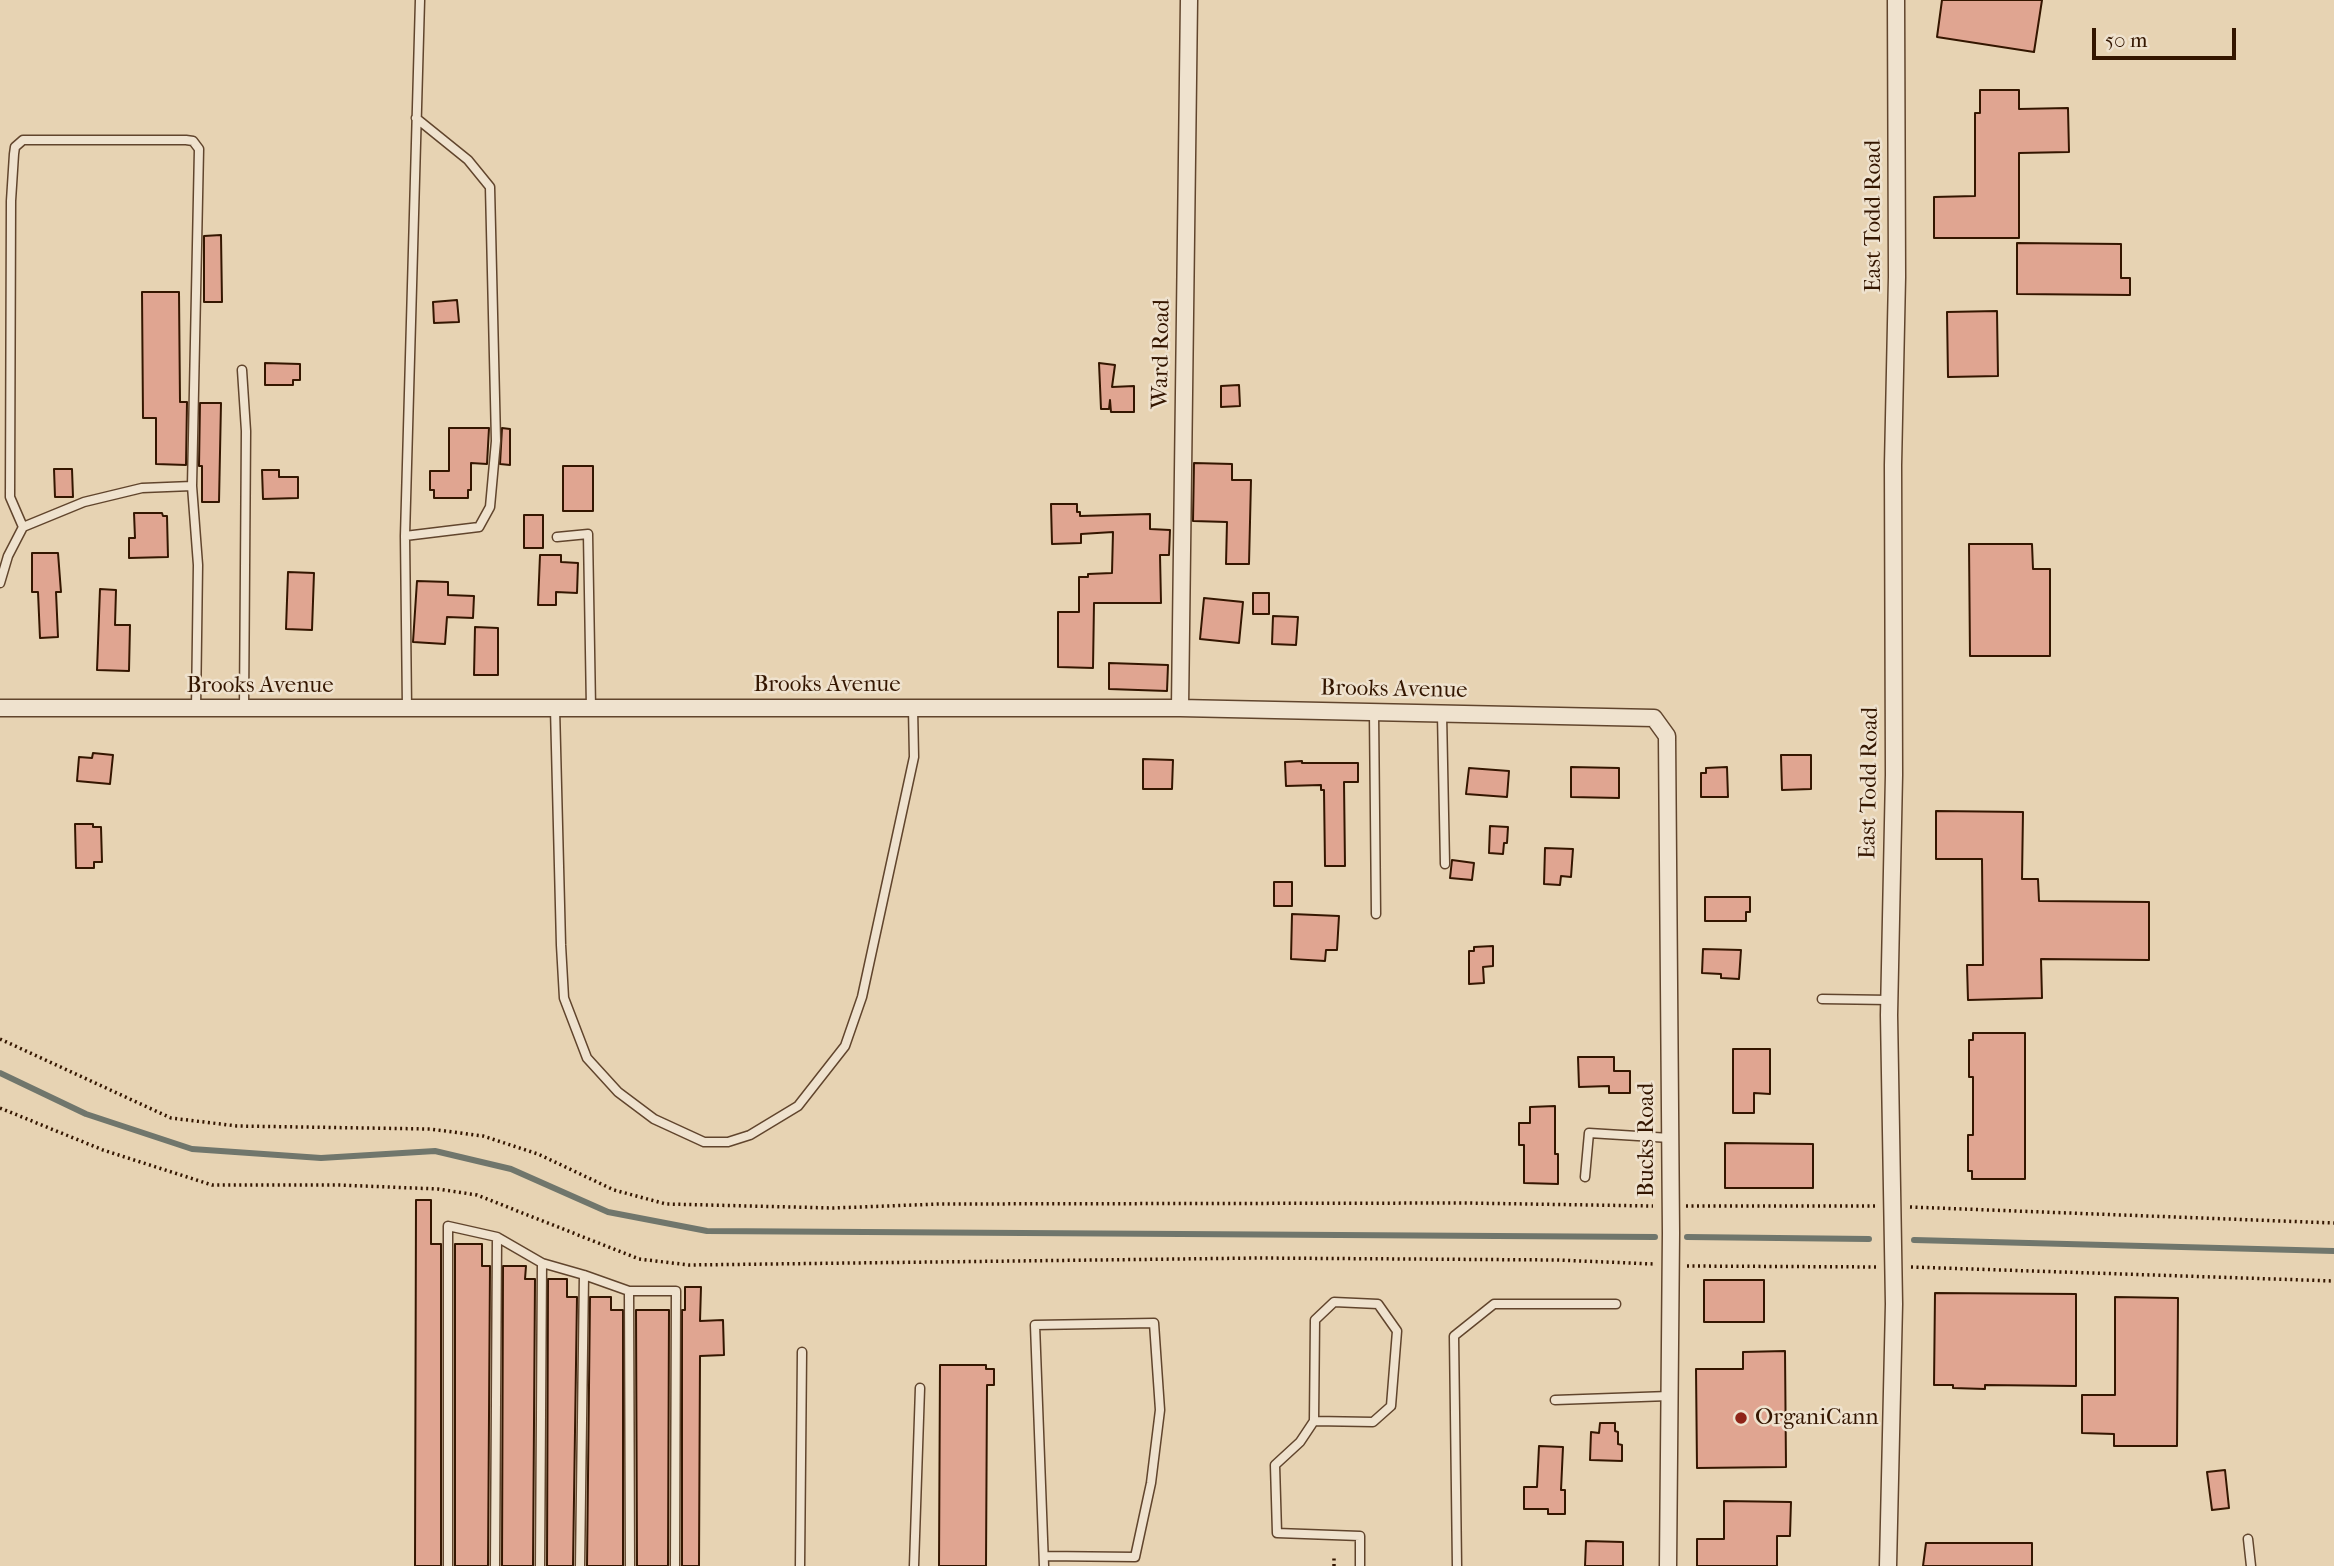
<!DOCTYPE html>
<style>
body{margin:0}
#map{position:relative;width:2334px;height:1566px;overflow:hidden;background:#e7d3b3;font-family:"IM FELL French Canon",serif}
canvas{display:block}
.scale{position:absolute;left:2092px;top:28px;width:144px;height:32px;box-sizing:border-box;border:4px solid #341600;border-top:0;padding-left:9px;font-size:21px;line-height:24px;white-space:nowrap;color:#341600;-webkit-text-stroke:5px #efe2ce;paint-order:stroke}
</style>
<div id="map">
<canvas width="2334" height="1566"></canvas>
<div class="scale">50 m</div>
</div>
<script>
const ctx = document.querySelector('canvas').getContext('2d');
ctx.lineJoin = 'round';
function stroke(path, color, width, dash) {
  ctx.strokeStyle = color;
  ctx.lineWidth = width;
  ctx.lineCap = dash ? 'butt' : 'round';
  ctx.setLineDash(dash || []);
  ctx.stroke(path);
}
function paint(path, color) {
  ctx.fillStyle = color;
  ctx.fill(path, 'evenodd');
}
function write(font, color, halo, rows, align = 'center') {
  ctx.font = font + ' "IM FELL French Canon",serif';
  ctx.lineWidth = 5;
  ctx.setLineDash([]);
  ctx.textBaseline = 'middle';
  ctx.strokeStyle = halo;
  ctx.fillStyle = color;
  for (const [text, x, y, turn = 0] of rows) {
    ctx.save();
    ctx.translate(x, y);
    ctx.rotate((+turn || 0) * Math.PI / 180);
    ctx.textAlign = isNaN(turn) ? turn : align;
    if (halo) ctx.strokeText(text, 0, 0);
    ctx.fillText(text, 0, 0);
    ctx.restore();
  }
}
stroke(new Path2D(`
 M0,1073L86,1114L192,1149L321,1158L435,1151L511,1169L608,1212L707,1231L1655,1237
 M1687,1237L1869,1239
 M1914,1240L2334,1251`), '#70766c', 6);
const building = new Path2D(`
 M1942,0H2042L2034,52L1937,37Z
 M1980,90H2019V109L2068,108L2069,152L2019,153V238H1934V197L1975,196V113H1980Z
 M221,235L222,302H204V236Z
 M2017,243L2121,244V278H2130V295L2017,294Z
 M142,292H179L180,402H187L186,465L156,464V418H143Z
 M457,300L459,322L434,323L433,302Z
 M1997,311L1998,376L1948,377L1947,312Z
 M265,363L300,364V380H293V385H265Z
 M1099,363L1115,365L1112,387L1134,386V412H1111L1110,400L1109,409H1101Z
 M1239,385L1240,406L1221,407V386Z
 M200,403H221L219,502H202V466H199Z
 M449,428H489L487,464L471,463V490H468V498H434V490H430V471H449Z
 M502,428L510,429V465L500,464Z
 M1194,463L1232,464V480H1251L1249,564H1226L1227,522L1193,521Z
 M563,466H593V511H563Z
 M54,469H72L73,497H55Z
 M262,470H279V477H298V498L263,499Z
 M1051,504H1077V512H1080V516L1150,514V529L1170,530L1169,555H1160L1161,603H1094L1093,668L1058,667V612H1079V577H1088V574L1112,573L1113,532L1081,534V543L1052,544Z
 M134,513H162L163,516H167L168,557L129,558V538H135Z
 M524,515H543V548H524Z
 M1969,544H2032L2033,569H2050V656H1970Z
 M32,553H58L61,592H56L58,637L40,638L38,592H32Z
 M540,555H561V562L578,563L577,593L556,592V605H538Z
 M288,572L314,573L312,630L286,629Z
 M417,581L448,582V595L474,596L473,618L447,617L445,644L413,642Z
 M100,589L116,590L115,625H130L129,671L97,670Z
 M1253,593H1269V614H1253Z
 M1204,598L1243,602L1239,643L1200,639Z
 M1273,616L1298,617L1296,645L1272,644Z
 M475,627L498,628V675H474Z
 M1109,663L1168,665L1167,691L1109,689Z
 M93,753L113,755L110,784L77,781L79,757L92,758Z
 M1781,755H1811V789L1782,790Z
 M1143,759L1173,760L1172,789H1143Z
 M1302,761V763H1358V782H1344L1345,866H1325L1324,790H1321V785L1286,786L1285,762Z
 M1571,767L1619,768V798L1571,797Z
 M1727,767L1728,797H1701V773H1706V768Z
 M1469,768L1509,771L1507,797L1466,794Z
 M1936,811L2023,812L2022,879H2038L2039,901L2149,902V960L2041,959L2042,998L1968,1000L1967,965H1983L1982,859H1936Z
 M75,824H93V827H101L102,862H94V868H76Z
 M1490,826L1508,827L1507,843H1504L1503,854L1489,853Z
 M1545,848L1573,849L1571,877L1561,876L1560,885L1544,884Z
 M1452,860L1474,863L1472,880L1450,878Z
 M1274,882H1292V906H1274Z
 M1705,897H1750V912H1746V921H1705Z
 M1292,914L1339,916L1337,950H1326L1325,961L1291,959Z
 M1493,946V966L1483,967L1484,983L1469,984V951H1474V947Z
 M1703,949L1741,950L1739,979L1721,978V974L1702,973Z
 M1973,1033H2025V1179H1972V1171H1968V1135H1973V1077H1969V1040H1973Z
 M1733,1049H1770V1094L1754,1093V1113H1733Z
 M1578,1057H1614V1071H1630V1093H1609V1086L1579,1087Z
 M1555,1106V1154H1558V1184L1524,1183V1145H1519V1123H1530V1107Z
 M1725,1143L1813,1144V1188H1725Z
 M416,1200H431V1244H441V1566H415Z
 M455,1244H482V1266H490L488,1566H455Z
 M503,1266H526L525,1279H535L533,1566H502Z
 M548,1279H567V1297H577L573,1566H547Z
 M1704,1280H1764V1322H1704Z
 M685,1287H701L700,1321L723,1320L724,1355L700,1356L699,1566H682V1310H685Z
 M1935,1293L2076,1294V1386L1985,1385V1389L1953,1388V1385H1934Z
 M590,1297H611V1310H623V1566H587Z
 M2115,1297L2178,1298L2177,1446H2114V1434L2082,1433V1395H2115Z
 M636,1310H669L668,1566H637Z
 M1785,1351L1786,1467L1697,1468L1696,1369H1743V1352Z
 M940,1365H986V1369H994V1385H987L986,1566H939Z
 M1600,1423H1615V1431L1618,1432V1444L1622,1445V1461L1590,1460L1591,1432L1599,1433Z
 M1539,1446L1563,1447L1561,1490H1565V1514H1548V1509H1524V1487H1537Z
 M2225,1470L2229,1508L2212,1510L2207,1472Z
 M1724,1501L1791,1502L1790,1536H1777V1566H1697V1539H1724Z
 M1586,1541L1623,1542V1566H1585Z
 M1926,1543H2032V1566H1923Z`);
paint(building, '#e0a591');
stroke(building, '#341600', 2);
const lane = new Path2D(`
 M242,370L246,431L244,708
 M192,486L142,488L84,502L23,527L10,497L11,201L14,154L15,147L23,140H186L193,141L199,149L192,486L198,565L196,709
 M405,536L479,527L490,507L496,441L490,187L468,160L416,118
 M557,537L588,534L591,708
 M0,583L8,556L23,527
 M407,708L405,536L420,0
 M555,708L561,945L564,998L587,1058L618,1092L654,1119L704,1142H728L750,1135L798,1106L845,1046L862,997L914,757L913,708
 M1374,712L1376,914
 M1442,714L1445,864
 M1822,999L1890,1000
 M1585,1177L1589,1133L1670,1138
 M629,1291L630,1566
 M1555,1400L1669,1396
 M1314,1421L1373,1422L1391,1406L1397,1331L1378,1304L1334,1302L1315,1320L1314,1421L1300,1442L1275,1465L1277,1533L1360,1536V1566
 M2248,1539L2251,1566
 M448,1566V1226L497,1237L542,1263L584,1275L629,1291H676L675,1566
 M495,1566L497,1237
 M540,1566L542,1263
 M580,1566L584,1275
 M800,1566L802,1352
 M914,1566L920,1388
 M1044,1566L1035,1325L1154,1323L1160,1410L1151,1483L1135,1557L1044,1556
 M1457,1566L1454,1336L1494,1304H1616`);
const street = new Path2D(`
 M0,708H1180L1654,718L1667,736L1671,1233L1668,1566
 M1180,708L1189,0
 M1888,1566L1894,1304L1889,1015L1894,775L1893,465L1897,277L1896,0`);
stroke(lane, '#61452d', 11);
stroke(street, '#61452d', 19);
stroke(new Path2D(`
 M0,1039L171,1118L237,1126L430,1129L483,1136L538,1154L614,1190L666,1204L833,1208L940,1204L1465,1203L1653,1206
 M0,1108L103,1150L212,1185H339L438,1189L477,1195L639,1259L689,1265L1259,1258L1557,1260L1654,1264
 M1686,1206H1877
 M1910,1207L2334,1223
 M1687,1266L1878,1267
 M1911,1267L2334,1281
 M1334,1566V1555`), '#341600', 3.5, [2, 3.5]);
stroke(lane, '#efe2ce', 8);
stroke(street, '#efe2ce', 16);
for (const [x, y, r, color] of [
 [1741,1418,7,"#8f2418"]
]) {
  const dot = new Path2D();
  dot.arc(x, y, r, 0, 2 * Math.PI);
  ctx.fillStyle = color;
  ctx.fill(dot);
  stroke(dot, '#efe2ce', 2.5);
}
write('23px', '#341600', '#efe2ce', [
 ["East Todd Road",1874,216,-90],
 ["Ward Road",1162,354,-89],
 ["Brooks Avenue",827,685],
 ["Brooks Avenue",260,686],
 ["Brooks Avenue",1394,690,1],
 ["East Todd Road",1870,783,-89],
 ["Bucks Road",1647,1140,-90]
]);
write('23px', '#341600', '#efe2ce', [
 ["OrganiCann",1755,1418]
], 'left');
</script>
